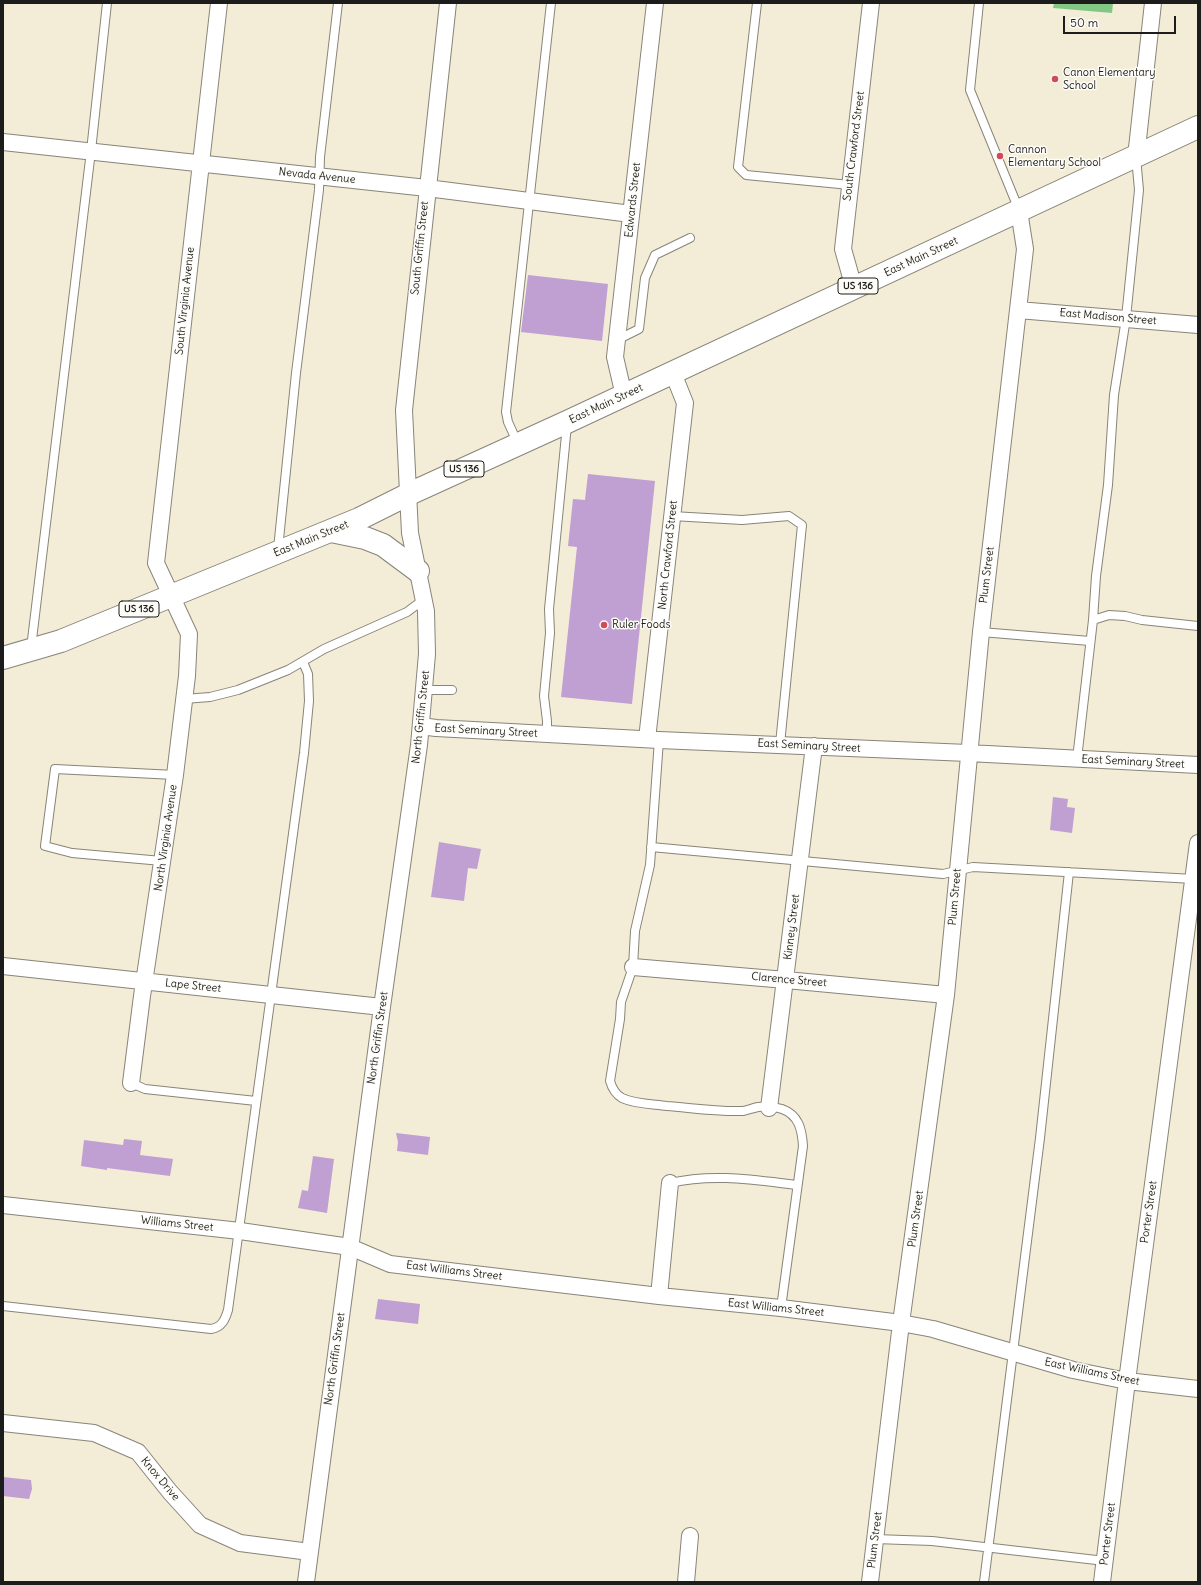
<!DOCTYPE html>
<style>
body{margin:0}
#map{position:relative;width:1201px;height:1585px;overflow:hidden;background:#f3ecd6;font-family:Delius,sans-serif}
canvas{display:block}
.frame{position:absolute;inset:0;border:4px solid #1c1c1c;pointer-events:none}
.scale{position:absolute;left:1063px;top:16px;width:113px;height:18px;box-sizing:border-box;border:2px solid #1c1c1c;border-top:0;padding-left:5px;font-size:12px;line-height:14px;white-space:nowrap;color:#1c1c1c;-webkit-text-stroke:3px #fdfcf7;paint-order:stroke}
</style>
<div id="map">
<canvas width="1201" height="1585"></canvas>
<div class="frame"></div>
<div class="scale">50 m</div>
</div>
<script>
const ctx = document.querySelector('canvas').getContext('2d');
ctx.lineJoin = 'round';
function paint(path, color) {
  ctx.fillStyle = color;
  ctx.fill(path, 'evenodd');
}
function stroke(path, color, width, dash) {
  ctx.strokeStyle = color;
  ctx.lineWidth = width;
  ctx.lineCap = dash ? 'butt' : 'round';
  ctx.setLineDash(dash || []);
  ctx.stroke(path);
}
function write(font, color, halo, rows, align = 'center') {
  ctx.font = font + ' Delius,sans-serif';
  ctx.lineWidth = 3;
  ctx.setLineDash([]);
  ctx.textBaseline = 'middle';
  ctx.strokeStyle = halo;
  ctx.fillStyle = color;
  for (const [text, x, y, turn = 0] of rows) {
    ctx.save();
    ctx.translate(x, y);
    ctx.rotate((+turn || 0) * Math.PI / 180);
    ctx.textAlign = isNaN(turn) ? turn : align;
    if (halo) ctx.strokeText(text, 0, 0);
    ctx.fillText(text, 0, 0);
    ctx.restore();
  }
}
paint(new Path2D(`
 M1054,3H1113L1112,13L1053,8Z`), '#81c884');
paint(new Path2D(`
 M528,275L608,284L602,341L521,332Z
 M588,474L655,481L632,704L561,697L577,547L568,546L573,499L585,500Z
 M1053,797L1068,799L1067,807L1075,808L1072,833L1050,830Z
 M439,842L481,849L477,869L468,868L464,901L431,897Z
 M396,1133L430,1137L428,1155L397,1151L398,1142Z
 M124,1139L142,1141L140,1155L173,1159L170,1176L107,1168V1170L81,1166L84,1140L123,1145Z
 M313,1156L334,1159L327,1213L298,1208L302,1190L308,1191Z
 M378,1299L420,1304L418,1324L375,1319Z
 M3,1477L31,1480L32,1489L29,1499L3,1496Z`), '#c09fd2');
const service = new Path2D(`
 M757,3L738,167L746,175L850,185
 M979,3L970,90L1019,210
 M617,340L639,329L645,278L655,255L690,238
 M518,444L508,422L506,412L551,3
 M672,516L742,520L789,516L802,525L780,744
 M278,549L296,373L319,190L320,157L338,3
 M1093,620L1109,615L1125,616L1142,620L1198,626
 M981,632L1090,641
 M31,648L91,151L107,3
 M424,690H452
 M184,699L210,697L238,690L288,670L324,649L407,612L423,600
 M547,734V721L544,696L550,633L549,609L567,425
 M659,740L650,865L635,931L633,967L621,1002L620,1019L610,1081C612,1088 615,1094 622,1098C635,1104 652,1104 667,1106C692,1108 718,1112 743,1111C748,1110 753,1108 758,1107C764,1106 776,1107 782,1109C799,1115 802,1130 803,1146L781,1308
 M1077,759L1093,620L1096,576L1108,485L1114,395L1126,318L1139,190L1136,157
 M651,847L943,874L973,867L1194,879
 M162,861L72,853L45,846L55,769L175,775
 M131,1083L145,1089L256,1101
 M670,1183C713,1173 754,1180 797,1185
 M3,1306L211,1329C222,1327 225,1320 228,1310C253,1124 278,938 304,753L309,701L308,674L303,662
 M875,1539L932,1541L1105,1561
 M984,1582L1040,1138L1069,872`);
const minor = new Path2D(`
 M3,142L427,188L631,214
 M1136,157L1153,3
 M854,288L843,249L871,3
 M1018,310L1198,325
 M624,396L615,357L655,3
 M421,726L436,728L659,740L968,753L1198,765
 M647,739L685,403L673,373
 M3,966L382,1007
 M633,967L786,980L946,995
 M131,1083L142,996L175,775L187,676L189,634L156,563L219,3
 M769,1108L814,746
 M3,1205L240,1231L350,1247L390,1264L659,1296L781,1308L901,1323L933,1329L1073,1370L1127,1381L1198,1389
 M659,1296L670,1183
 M3,1423L94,1433L138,1452L170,1492L200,1525L240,1543L310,1552
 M306,1582L382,1007L419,745L427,654L426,611L410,533L404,410L448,3
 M686,1582L690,1536
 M870,1582L901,1323L946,995L981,632L1025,249L1019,211
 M1102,1582L1127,1381L1198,843`);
const primary = new Path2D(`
 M331,531L365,538L383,545L418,571
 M3,658L61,641L359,519L409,494L567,422L1198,127`);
stroke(service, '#888479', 10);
stroke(minor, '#888479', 18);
stroke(primary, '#888479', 24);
stroke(service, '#fff', 8);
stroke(minor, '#fff', 16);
stroke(primary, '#fff', 22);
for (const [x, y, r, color] of [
 [1055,79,4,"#d1495b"],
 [1000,156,4,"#d1495b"],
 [604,625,4,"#d1495b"]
]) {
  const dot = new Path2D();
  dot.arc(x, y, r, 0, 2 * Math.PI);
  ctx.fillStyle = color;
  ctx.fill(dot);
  stroke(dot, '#fdfcf7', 1.5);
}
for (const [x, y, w] of [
 [858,286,40],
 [464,469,40],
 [139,609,40]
]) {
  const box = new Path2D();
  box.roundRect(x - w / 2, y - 8, w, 16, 3);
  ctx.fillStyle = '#fdfcf7';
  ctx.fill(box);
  stroke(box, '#1c1c1c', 1);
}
write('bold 10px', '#1c1c1c', null, [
 ["US 136",858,286],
 ["US 136",464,469],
 ["US 136",139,609]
]);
write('11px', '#1c1c1c', '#fdfcf7', [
 ["Canon Elementary",1063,73],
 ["School",1063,86],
 ["Cannon",1008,150],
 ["Elementary School",1008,163],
 ["Ruler Foods",612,625]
], 'left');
write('11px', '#1c1c1c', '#fdfcf7', [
 ["South Crawford Street",854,146,-83],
 ["Nevada Avenue",317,176,6],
 ["Edwards Street",633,200,-84],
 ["South Griffin Street",420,248,-84],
 ["East Main Street",921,257,-25],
 ["South Virginia Avenue",185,301,-84],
 ["East Madison Street",1108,317,5],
 ["East Main Street",606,404,-25],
 ["East Main Street",311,539,-22],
 ["North Crawford Street",668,555,-84],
 ["Plum Street",987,575,-83],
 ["North Griffin Street",421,717,-84],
 ["East Seminary Street",486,731,3],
 ["East Seminary Street",809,746,3],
 ["East Seminary Street",1133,762,3],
 ["North Virginia Avenue",166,838,-82],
 ["Plum Street",955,897,-85],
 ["Kinney Street",792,927,-83],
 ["Clarence Street",789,980,5],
 ["Lape Street",193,986,6],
 ["North Griffin Street",378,1038,-82],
 ["Porter Street",1149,1212,-82],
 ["Plum Street",916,1219,-82],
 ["Williams Street",177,1224,6],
 ["East Williams Street",454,1271,7],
 ["East Williams Street",776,1308,6],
 ["North Griffin Street",335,1359,-82],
 ["East Williams Street",1092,1372,12],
 ["Knox Drive",160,1479,50],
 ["Porter Street",1108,1534,-83],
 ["Plum Street",875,1540,-83]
]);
</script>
